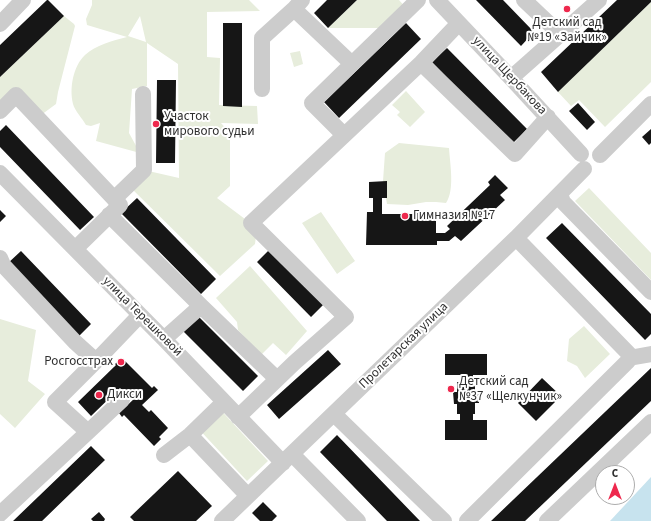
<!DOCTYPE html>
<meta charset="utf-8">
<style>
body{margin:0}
#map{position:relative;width:651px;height:521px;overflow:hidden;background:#fff;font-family:"Source Sans 3",sans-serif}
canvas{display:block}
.north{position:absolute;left:595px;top:465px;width:40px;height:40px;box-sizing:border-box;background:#fff;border:1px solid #acacac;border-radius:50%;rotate:0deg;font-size:11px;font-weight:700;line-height:16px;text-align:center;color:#2f2f2f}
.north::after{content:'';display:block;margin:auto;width:14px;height:18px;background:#ee284d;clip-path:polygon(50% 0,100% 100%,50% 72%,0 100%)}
</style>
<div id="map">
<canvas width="651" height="521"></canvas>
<div class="north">С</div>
</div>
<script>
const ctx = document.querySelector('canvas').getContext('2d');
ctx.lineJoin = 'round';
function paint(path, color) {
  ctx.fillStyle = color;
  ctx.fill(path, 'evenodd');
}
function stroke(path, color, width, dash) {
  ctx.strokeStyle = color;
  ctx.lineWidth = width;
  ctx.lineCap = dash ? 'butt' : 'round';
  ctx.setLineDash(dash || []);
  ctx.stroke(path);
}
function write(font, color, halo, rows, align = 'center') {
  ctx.font = font + ' "Source Sans 3",sans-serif';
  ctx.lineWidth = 4;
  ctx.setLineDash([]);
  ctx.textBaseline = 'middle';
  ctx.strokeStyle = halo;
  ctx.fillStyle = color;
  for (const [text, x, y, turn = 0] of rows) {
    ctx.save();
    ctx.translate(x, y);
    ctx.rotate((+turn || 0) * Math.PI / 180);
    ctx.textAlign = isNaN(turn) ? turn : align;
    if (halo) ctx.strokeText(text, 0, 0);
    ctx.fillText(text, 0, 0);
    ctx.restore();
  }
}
paint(new Path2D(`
 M92,0H249L260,11L207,12V57L220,58L219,105L257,106L258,124L221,123L230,133V186L217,198L257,228L255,244L220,276L128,185L144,170L179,178L178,64L147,43V86L132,89L129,133L140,153L96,141L100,123L91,126L86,125C82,118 75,111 73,104C69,89 73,66 85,55C96,45 112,41 127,37L87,25L86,19L92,5ZM140,16L146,42L128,36Z
 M357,0H399L408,10L390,28H328Z
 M651,2V82L605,127L579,100L571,106L558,92Z
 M64,16L74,24L75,26L58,92L56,104L37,118L15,95L0,111V77Z
 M300,51L303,64L294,67L290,53Z
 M406,91L425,112L410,127L397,115L400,112L392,105Z
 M399,143L449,148C450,164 455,190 446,203L436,202H426L408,205L387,204L383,181L385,153Z
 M589,188L651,253V280L575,201Z
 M321,212L355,261L337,274L302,223Z
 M250,266L307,331L286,355L273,343L261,355L238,330L237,322L216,298Z
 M0,319L36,330L28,381L45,394L15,428L0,414Z
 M584,326L610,354L585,378L577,366L567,361L569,339Z
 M216,405L268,461L247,481L195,425Z`), '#e7eddc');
paint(new Path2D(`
 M651,477V521H610Z`), '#c7e3ee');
paint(new Path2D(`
 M47,0H48L64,16L0,77V45Z
 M327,0H357L328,28L314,13Z
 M476,0H503L534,32L521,46Z
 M617,0H651V2L558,92L541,72Z
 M223,23H242V107L223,106Z
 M406,23L421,39L339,118L324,102Z
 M447,48L527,129L512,144L432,62Z
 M157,80H176L175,163H156Z
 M578,103L595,122L587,130L569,111Z
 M6,125L94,217L80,230L0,147V131Z
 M651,129V143L649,145L642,137Z
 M495,175L508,188L500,195L505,200L461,241L455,236L449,241H437V245H366L367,212H373V198H369V182L387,181V198H382V214H417V211H436V233H445L450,229L447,226L490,185L488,182Z
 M137,198L216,279L201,294L121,213Z
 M0,210L6,216L0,222Z
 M562,223L651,314V334L645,340L546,238Z
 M271,248L325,303L311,317L257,262Z
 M21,251L91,324L78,337L7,264Z
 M198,316L258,376L243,391L183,331Z
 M328,350L341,364L279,419L267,405Z
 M445,354H487V375H473V382H475V392H479V403H475V414H473V420H487V440H445V420H460V414H457V404H454L453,392H457V382H460V375H445Z
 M122,358L152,388L154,386L158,390L142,405L149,412L151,410L168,428L159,437L161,439L154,446L124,415L122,417L119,413L135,398L128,391L125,393L120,388L91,416L78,402L116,365L115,364Z
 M651,368V401L525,521H491Z
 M542,378L561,396L536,421L518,403Z
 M337,435L420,521H387L320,452Z
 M91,446L105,460L42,521H13Z
 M178,471L212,506L196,521H134L130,517Z
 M263,502L277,516L272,521H260L252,513Z
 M99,512L105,519L104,521H93L91,519Z`), '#161616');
stroke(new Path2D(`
 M302,0L294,9L352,64L418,0
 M437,0L511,78L581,154
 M524,0L560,34
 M0,24L23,0
 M421,63L515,154L548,117
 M511,78L599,0
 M262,89V38L294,9
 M0,111L16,95L120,205L75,249
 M344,135L312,103L352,64
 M600,155L651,104
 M0,173L164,339L283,463
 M560,194L563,202L651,292
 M114,199L144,170L143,94
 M109,215L201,306L277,379
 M0,258L3,265L75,342L96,361
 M164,339L201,306
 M629,358L651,354
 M334,414L444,521
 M238,417L294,363L346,317L251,223L421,63L459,23
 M88,432L122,400
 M190,435L248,496
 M292,454L358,521
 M164,455L190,435L224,402
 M0,514L88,432L55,402L96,361L140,315
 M222,521L516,238L584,169
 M467,521L628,361L629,358V354L516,238
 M547,521L651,422`), '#ccc', 16);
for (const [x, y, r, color] of [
 [567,9,4,"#ee284d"],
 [156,124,4,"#ee284d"],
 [405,216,4,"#ee284d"],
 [121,362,4,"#ee284d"],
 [451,389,4,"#ee284d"],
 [99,395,4,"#ee284d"]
]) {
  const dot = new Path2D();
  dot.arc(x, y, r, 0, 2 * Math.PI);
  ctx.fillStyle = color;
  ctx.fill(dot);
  stroke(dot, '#fff', 1.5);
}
write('13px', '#2f2f2f', '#fff', [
 ["Детский сад",567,23,"center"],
 ["№19 «Зайчик»",567,38,"center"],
 ["Участок",164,117],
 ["мирового судьи",164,132],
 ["Гимназия №17",413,216],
 ["Росгосстрах",113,362,"right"],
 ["Детский сад",459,382],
 ["№37 «Щелкунчик»",459,397],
 ["Дикси",107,395]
], 'left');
write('13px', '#2f2f2f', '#fff', [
 ["улица Щербакова",509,76,47],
 ["улица Терешковой",142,317,45],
 ["Пролетарская улица",404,346,-44]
]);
</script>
